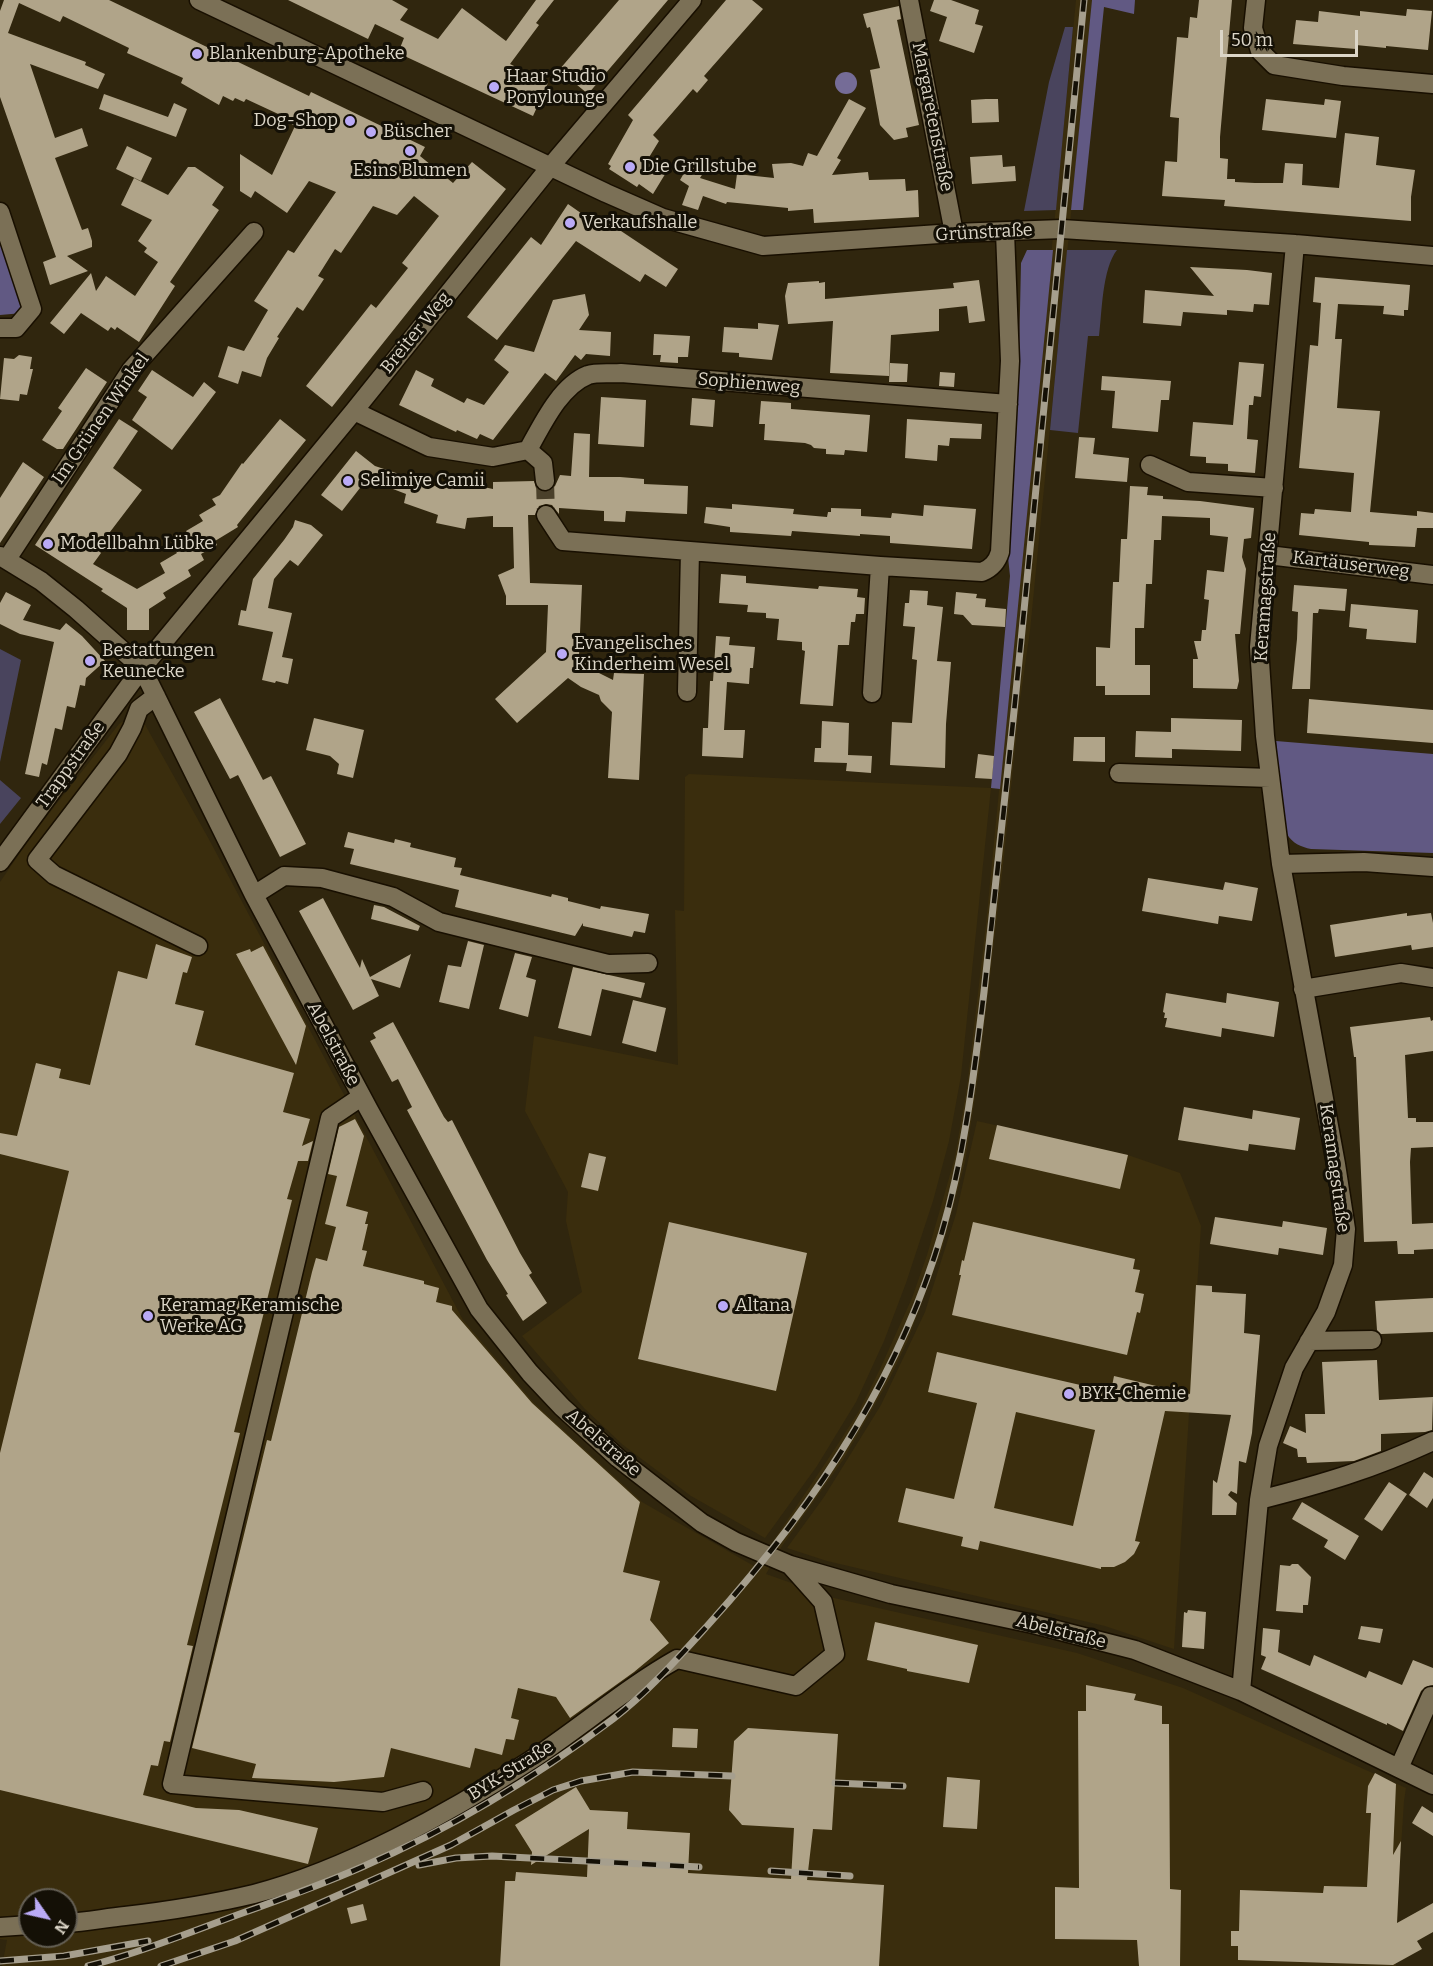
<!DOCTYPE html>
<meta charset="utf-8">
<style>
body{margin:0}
#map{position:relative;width:1433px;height:1966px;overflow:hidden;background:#30260e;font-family:Bitter,serif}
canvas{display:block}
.north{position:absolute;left:18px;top:1888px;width:60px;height:60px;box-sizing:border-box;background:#141006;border:2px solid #645f54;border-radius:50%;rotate:124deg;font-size:16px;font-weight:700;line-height:24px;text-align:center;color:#dcd6c8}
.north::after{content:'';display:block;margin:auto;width:21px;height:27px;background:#baaaf6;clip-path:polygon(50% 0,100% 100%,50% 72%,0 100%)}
.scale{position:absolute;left:1220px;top:30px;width:138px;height:27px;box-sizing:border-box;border:3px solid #dcd6c8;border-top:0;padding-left:8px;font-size:18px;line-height:21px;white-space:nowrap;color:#dcd6c8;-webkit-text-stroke:4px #141006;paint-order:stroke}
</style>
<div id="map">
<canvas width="1433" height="1966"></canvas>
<div class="north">N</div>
<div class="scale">50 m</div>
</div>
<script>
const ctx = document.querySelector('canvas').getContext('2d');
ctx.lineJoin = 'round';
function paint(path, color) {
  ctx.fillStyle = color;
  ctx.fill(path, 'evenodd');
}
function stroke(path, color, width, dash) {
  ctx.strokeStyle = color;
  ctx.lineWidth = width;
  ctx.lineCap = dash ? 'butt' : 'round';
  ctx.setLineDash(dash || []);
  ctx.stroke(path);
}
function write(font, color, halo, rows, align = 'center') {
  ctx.font = font + ' Bitter,serif';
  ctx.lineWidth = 6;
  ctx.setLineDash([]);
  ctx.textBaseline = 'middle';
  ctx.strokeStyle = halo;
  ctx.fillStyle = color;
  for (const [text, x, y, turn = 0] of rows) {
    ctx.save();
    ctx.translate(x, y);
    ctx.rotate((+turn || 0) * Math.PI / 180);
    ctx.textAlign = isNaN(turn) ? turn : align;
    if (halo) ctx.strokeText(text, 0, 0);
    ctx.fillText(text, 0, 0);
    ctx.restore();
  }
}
paint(new Path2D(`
 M1076,0H1092L1030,631L1020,700L1004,856L979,1071L965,1162L942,1249L907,1342L890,1378L843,1460L782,1546L766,1574L834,1598L1077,1653L1183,1688L1406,1788L1404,1801L1398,1895L1396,1966H2L7,1940L0,1939V882L33,834L119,724L138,712L211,843L463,1320L534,1403L642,1502L754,1566L772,1543L838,1444L859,1411L880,1369L912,1298L927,1255L955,1157L967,1087L986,924ZM30,1900H66V1936H30Z
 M689,774L991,788L961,1076L949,1141L933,1201L906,1283L884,1341L856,1402L817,1466L765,1538L691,1496L623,1445L584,1408L522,1336L582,1292L566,1221L568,1192L525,1111L534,1036L678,1065L675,910L684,911L685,777Z
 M977,1121L1128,1155L1180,1173L1201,1226L1174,1649L1105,1626L827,1561L787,1548L824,1497L881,1405L925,1312L956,1214Z`), '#3a2d0d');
paint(new Path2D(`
 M1065,27H1073L1056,210L1024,211L1049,82Z
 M1067,250H1117C1102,269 1102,313 1099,336H1088L1078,433L1050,430Z
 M0,649L21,660L0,762Z
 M0,780L21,798L0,824Z`), '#49445d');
paint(new Path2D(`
 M1092,0H1135L1134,14L1104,7L1083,210H1071Z
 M0,235L1,237L23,313L0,315Z
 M1027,250H1053L1000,789L991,788L1010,576L1008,557L1019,357L1021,263Z
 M1276,741L1433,754V853L1311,849C1301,847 1292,843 1287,834C1278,817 1278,762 1276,741Z`), '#615983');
paint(new Path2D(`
 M835 83a11 11 0 1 1 22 0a11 11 0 1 1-22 0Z`), '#756c97');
paint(new Path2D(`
 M4,0H109L309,96L311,92L425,147L420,156L453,183L472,162L506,189L332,407L306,386L371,304L376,308L408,268L402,263L439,216L414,196L397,215L373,206L341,253L335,249L318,276L324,279L303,311L297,307L277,337L279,338L267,358L261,377L242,371L238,384L218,377L228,346L244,351L268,310L254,301L288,250L294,253L336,192L309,181L287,213L255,191L251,198L240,191V154L272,175L295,126L288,122L289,119L246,99L244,102L235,98L233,101L223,96L219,105L181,83L183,78L127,53L129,48L63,16L60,22L19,3L8,33L86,62L85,65L105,74L98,89L30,64L55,138L82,128L88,146L55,158L82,230L88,228L92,241V247L67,256L88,271L50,285L43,262L56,257L0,97V11Z
 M288,0H392L408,9L400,20L438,39L462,8L506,41L536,0H554L536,23L539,25L510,64L548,83L533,116L398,53L404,38L375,24L368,39Z
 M619,0H668L588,94L559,70Z
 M726,0H752L763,9L704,76L708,80L697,93L693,89L653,135L659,141L648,159L667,171L653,194L639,184L637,187L609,169L611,166L608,164L633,120L628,115Z
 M934,0H951L979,10L975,24L983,26L974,53L939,41L947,17L930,11Z
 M1199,0H1232L1220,137V158L1228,159L1227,179H1235V182L1255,183H1283L1285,163L1303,164L1302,185L1339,188L1345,133L1379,137L1376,165L1415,170L1411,197V221L1224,206L1225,200L1162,196L1165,161L1177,162L1179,118L1170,117L1177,37L1188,38L1190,17L1197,18Z
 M899,6L901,19L897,20L919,125L906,128L908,137L894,140L880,125L870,70L880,68L870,27L867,28L863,14Z
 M1407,9L1432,11L1428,50L1386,46V48L1356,45V49L1293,44L1296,20L1318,22L1319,11L1360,16V11L1406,16Z
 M104,94L168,117L174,103L187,109L176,137L99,109Z
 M849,99L866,108L837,158L841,160L832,175L868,172L869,180L905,179L906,191L918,190L919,217L814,223L813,209L788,211V208L727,202L726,204L703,196L698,210L682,205L689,186L680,180L691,161L705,170L700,178L735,189L737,174L774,178L772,164L791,163L803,166L808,153L817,156Z
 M986,99H998L999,122L972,123L971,100Z
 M1266,99L1324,105L1325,99L1341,101L1336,138L1262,130Z
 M127,146L152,158L141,181L116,169Z
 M1002,155L1003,167L1015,166L1016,181L972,184L970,157Z
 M188,167H195L224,187L212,205L219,210L170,282L175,286L139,342L117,327L115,330L111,327L108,331L81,313L64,334L50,323L91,273L96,291L106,276L135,296L158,262L144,252L147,248L138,241L152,220L121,205L134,178L168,195Z
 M568,204L605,230L609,223L678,269L666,287L645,274L640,282L576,241L497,340L467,317L531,237L541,245Z
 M1190,267L1247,270L1272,273L1269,305L1254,304L1253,312L1227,310V315L1183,312L1181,326L1143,323L1145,290L1214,296Z
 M1315,277L1410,285L1408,310H1404V316L1383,314L1384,306L1338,304L1335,339H1342L1337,408L1380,411L1370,512L1417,516V511L1433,513V528H1417L1415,547L1369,545V542L1299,535L1301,513L1314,514L1315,509L1351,512L1354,473L1299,468L1310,345L1318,346L1321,303L1313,302Z
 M979,280L985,321L969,323L967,306L939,309V331L891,335L889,376L830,373L833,321L788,324L785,296L788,283L819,281V283L825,282V299L954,288L953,283Z
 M585,294L589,315L579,330L611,332L610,356L586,354L581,360L575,355L556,381L545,373L493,440L480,434L477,439L457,430L456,432L399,405L416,370L434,379L431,386L464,403L467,398L484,405L509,372L494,360L505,345L534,352L553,300Z
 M758,323L779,325L772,360L739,357V353L722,352L724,327L758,329Z
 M654,334L690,336L688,357H678V363L660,362L661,355H653Z
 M19,355L32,357L30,369H33L27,395L20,394L19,401L0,399L4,358L14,359Z
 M1239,362L1264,364L1261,397L1254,396L1253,405H1249L1247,439L1258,440L1255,473L1228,471V464L1206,463V457L1190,456L1193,422L1233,425Z
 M890,363L908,364L907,382H889Z
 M86,368L107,382L63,449H57L42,440L62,411L58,408Z
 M152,370L193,397L204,382L216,392L172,450L132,420L147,397L138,391Z
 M940,372L955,373L954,387L939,386Z
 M1102,376L1171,381L1169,400H1161L1158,432L1112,428L1115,391L1101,390Z
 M601,397L646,400L644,447L598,444Z
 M692,398L715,400L713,427L690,425Z
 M761,401L791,403V409L870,415L867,452L845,450L844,455L826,454V449L814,448L811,445L805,443L764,440L765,424H759Z
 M119,419L138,431L113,468L142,490L97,549L101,553L93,564L137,589L165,573L160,563L177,553L173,547L190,537L186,531L203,521L199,515L216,505L212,499L220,495L242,463L243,464L280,419L306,440L237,525L238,527L215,541L217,545L201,554L204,560L188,570L191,576L163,593L166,598L149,609V630H127V608L101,591L103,589L35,545Z
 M907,419L982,424L981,439L950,438L949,446L938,445L937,461L905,458Z
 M574,433L590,434L589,477H620L644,479V484L688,486L687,514L626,511L625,522L604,521V511L559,508V514L552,505L546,504L539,506L535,515H528L530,583L582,585L579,656L593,670L613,680L614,673L644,674L639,780L608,778L612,712L601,701L599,695L581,687L568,678L517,723L495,699L546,652L548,605H506V596L498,575L514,568L513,527H493V516L467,518L465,529L436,523L438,515L404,503L406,494L367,479L342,511L321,495L356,451L375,466L444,489L446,479L493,489V482L534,481L536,488L541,491L547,492L555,486L560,475L571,476Z
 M1079,437L1095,438L1093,454L1129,458L1127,482L1075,478Z
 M23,462L44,477L0,543V498Z
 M1130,486L1148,487L1147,495L1163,496V499L1200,501L1254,508L1251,538L1244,539L1242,557L1246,569L1240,634H1235L1239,681L1237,689L1193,688V659H1198L1194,641H1201L1202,630H1206L1209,600L1204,599L1207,570L1224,572L1228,537L1210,535V518L1162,516L1161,540H1154L1152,584H1146L1144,628H1135V665H1150V695H1105V686H1096V647L1110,648L1113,582H1119L1121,539H1127Z
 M732,504L794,509L793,514L827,517L828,512H831V508L861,509V516L891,518L892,513L923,516L924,505L976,509L972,549L890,543V536L860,534V536L792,531L791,536L730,532V527L704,523L706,507L732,509Z
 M295,520L311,525L323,535L298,566L290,560L274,579L268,608L292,613L282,657L293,659L288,684L276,681L275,683L262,680L273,632L238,625L241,610L246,611L253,579L284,540L293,527Z
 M721,574L746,576V583L818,589L819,586L858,589L857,597L865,598L864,614H856L855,622H851L849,645H838L833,706L800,704L805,651L802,650V642L777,640L779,619L766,618V613L747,612L748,605L719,603Z
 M1294,585L1347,589L1345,611L1319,609L1318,613H1313L1310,689H1292L1297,639L1298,612L1292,611Z
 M910,590L928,591L927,605L943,607L937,661L951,662L946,724L945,768L890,765L892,722L912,723L917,660L912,659L915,627L903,626L905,603H909Z
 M6,592L31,605L23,620L60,630L66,623L82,636L105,661L86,678L85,686L80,685L75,708L67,706L62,730L55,728L47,765L42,763L39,777L25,774L54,642L20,634L0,624V603Z
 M956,592L977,594L976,598L986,599L985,607L1006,609L1005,627L972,625L963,615L954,614Z
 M1351,604L1418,610L1416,643L1366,639L1367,629L1349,627Z
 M716,636L730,637L729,645L755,647L753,668H750L749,684L727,682L724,730H745L743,758L702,756L703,728H708L710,681H713Z
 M220,698L263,780L271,776L306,844L280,857L238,775L230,779L194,712Z
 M1309,699L1433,710V743L1307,733Z
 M314,718L364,730L353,778L337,774L339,764L330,756L306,750Z
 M1171,718L1242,720L1241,751L1172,749V758L1135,757L1136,731L1171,732Z
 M822,721L849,723L848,755L872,756L871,773L846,771L847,763L814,762L815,748H821Z
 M1074,737H1105V762L1073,761Z
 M978,754L994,756L992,779L975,778Z
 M348,832L394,843L395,839L411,843L410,847L456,858L454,867L462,868L460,875L551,897L552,894L568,898V901L600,909L601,906L649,914L645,933L634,931L632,937L583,926V923L575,936L455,907L459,890L350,864L354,849L344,847Z
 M1148,878L1223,890L1225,882L1258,888L1252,921L1219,916L1218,924L1142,911Z
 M323,898L360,968L362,959L370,977L411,954L400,988L371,979L379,996L353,1010L299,911Z
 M374,905L384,907L420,926L418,931L371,919Z
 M1407,913V916L1431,913L1433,923V947L1412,950L1411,945L1335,957L1330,925Z
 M468,941L484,945L469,1009L439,1002L448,965L461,967Z
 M156,944L192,957L187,973L183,972L175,1004L204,1011L195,1045L294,1073L283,1112L310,1119L302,1146L313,1141L308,1161H298L287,1199L292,1200L234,1432L240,1433L187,1645L193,1646L170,1742L164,1741L158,1766L151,1765L143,1795L196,1808L239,1810L318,1828L308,1864L0,1790V1453L69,1171L0,1154V1133L17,1136L36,1063L61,1069L59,1078L90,1085L118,971L147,979Z
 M263,946L306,1026L296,1065L236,954L250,949L251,952Z
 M515,953L532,957L526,977L536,980L528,1017L499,1009Z
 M573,967L645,983L641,998L602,989L591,1036L558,1028Z
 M1166,993L1226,1003L1227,993L1279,1002L1274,1037L1222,1028L1221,1037L1165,1027L1167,1018H1164L1165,1013L1163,1012Z
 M633,1000L666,1008L656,1052L622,1043Z
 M1430,1017L1431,1021L1433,1020V1051L1405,1055L1408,1118H1416V1122H1433V1147L1411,1148L1410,1162L1412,1224L1433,1223V1249L1414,1250V1254H1398L1397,1241L1364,1242L1356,1057H1354L1350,1027Z
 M393,1022L444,1117L448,1122L452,1120L520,1253L532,1273L529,1275L547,1303L523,1321L506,1295L508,1294L487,1260L407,1110L412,1107L398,1079L392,1082L370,1041L376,1038L373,1033Z
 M1184,1107L1252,1119L1253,1110L1300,1118L1295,1150L1249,1144L1248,1151L1178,1140Z
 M355,1119L364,1136L346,1206L368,1212L365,1224H368L362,1250L367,1251L363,1266L424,1281V1284L439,1288L436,1302L452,1306V1310L532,1403L640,1502L623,1572L660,1581L650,1620L669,1643L634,1672L570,1718L556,1697L518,1688L511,1718L519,1720L514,1740L506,1739L502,1755L475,1748L470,1768L391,1748L384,1777L334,1782L252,1778L256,1764L192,1748L267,1440L271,1441L312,1272L316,1258L327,1261L336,1227L325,1224L337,1176L328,1174L339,1127Z
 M997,1125L1128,1155L1120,1189L989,1159Z
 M589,1153L606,1157L598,1191L581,1187Z
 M1215,1217L1282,1227L1283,1221L1327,1228L1323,1255L1279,1248L1278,1255L1210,1244Z
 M669,1222L807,1253L776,1391L638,1359Z
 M973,1222L1135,1259L1133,1269L1140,1270L1135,1292L1144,1294L1140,1313L1137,1312L1127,1355L952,1315L961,1275H959L962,1260L964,1261Z
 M1196,1285L1212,1286V1292L1246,1294L1244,1333L1260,1335L1252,1433L1246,1463L1239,1461L1237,1494L1231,1491L1228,1495L1237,1503L1236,1515H1212L1213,1480L1217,1483L1231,1415L1165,1411L1135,1541L1140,1542L1134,1554L1125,1562L1114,1567H1101V1569L980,1541L978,1550L961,1546L963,1537L898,1522L906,1488L954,1499L977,1403L928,1392L937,1352L1102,1390L1111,1391L1114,1376L1190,1394ZM1016,1412L1095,1430L1073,1526L994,1508Z
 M1433,1298V1332L1381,1334L1377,1330L1375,1301Z
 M1377,1360L1379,1400L1433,1397L1432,1430L1425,1432L1381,1434V1451L1354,1461L1307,1463L1306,1457H1298L1297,1449L1283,1443L1290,1426L1306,1433L1305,1414H1325L1322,1362Z
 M1424,1472L1433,1478V1498L1427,1508L1409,1495Z
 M1389,1482L1407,1494L1382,1531L1364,1519Z
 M1302,1502L1359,1536L1345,1560L1324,1547L1328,1540L1292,1519Z
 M1292,1564H1298L1311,1577L1308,1605H1303V1613L1276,1611L1280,1565L1290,1566Z
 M1188,1610L1206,1612L1204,1649L1182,1647L1184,1612L1187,1613Z
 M875,1622L978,1645L969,1683L907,1671V1669L867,1660Z
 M1361,1626L1383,1629L1380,1643L1358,1639Z
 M1263,1628L1280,1630L1278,1652L1310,1666L1314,1655L1366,1678L1369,1671L1402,1685L1413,1660L1433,1668V1685L1425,1687L1421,1691L1403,1731L1387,1723V1725L1261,1669L1266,1657L1261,1655Z
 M1086,1685L1136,1694L1134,1700L1162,1706V1724H1169L1170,1889L1181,1890L1180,1966H1139L1137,1940L1055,1939V1887L1079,1888L1078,1711H1086Z
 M673,1728L698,1729L697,1748L672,1747Z
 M748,1728L838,1734L832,1830L813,1829L807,1880L884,1885L879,1966H500L505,1881H515L516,1872L587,1877L589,1829L531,1865L532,1852L515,1825L576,1787L590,1810L628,1812L627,1829L690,1833L688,1873L791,1879L794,1828L742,1825L729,1810L734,1741Z
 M1375,1773L1396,1784L1393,1855L1401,1841L1397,1923L1433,1903V1932L1417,1941L1422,1949L1393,1965L1238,1960V1946H1231V1931H1239L1240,1890L1323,1893L1324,1886L1367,1887L1371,1813H1366L1368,1786Z
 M947,1777L980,1780L977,1829L943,1827Z
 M1422,1806L1433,1813V1836L1412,1823Z
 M363,1904L367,1920L351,1924L347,1908Z`), '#b0a489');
stroke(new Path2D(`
 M545,481L546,515`), '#4a402a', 18, [18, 9]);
const minor = new Path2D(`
 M199,0L606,193L663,218L763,246L954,233L1062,229L1295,244L1433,256
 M909,0L954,233
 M1256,0L1253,28L1260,51L1274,65L1343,76L1433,84
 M0,212L32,309L16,328H0
 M354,411L429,447L493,457L528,450L543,463L545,481
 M528,450C542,425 560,386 588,375C597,372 612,374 621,373L1008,404
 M1150,465L1188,482L1274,488
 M546,515L563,541L880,566L982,572C992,568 997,562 1000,552L1010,361L1005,232
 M1268,555L1433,575
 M0,556L41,581L76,609L142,668L254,895L369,1110L479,1309L530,1373L562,1407L618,1458L702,1523L736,1542L790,1565L891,1594L1033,1624L1135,1650L1241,1691L1433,1785
 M7,559L131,370L254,232
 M687,692L690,551
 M872,693L880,566
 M156,696L139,709L132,728L118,754L37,860L54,875L198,946
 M1119,773L1270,778
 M0,862L142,668L354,411L550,167L692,0
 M1281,864L1364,862L1433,867
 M254,895L284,876L322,878L393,897L439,922L608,964L648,963
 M1303,989L1401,973L1433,978
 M361,1097L330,1118L172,1784L383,1802L423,1791
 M1309,1341L1372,1340
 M1259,1500C1322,1484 1373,1469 1433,1441
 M1241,1691L1259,1500L1268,1446L1294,1368L1326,1312L1343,1265L1346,1229L1336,1164L1281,864L1265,736L1259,647L1295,244
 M1399,1768L1431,1696
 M66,1923C86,1922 105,1918 125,1916C168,1911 212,1904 254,1894C346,1870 449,1813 528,1762C579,1729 624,1689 677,1659L796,1686L835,1654L823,1602L790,1565
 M0,1927L30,1925`);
stroke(minor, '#180f00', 21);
stroke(minor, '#7b7056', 18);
const rail = new Path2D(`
 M835,1783L903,1786
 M419,1865L456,1858L492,1856L699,1867
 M771,1871L850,1876
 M0,1961L64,1956L148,1941
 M88,1966C139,1953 188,1933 237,1915C279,1900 321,1885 362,1867C450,1829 536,1777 613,1719C648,1692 678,1658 708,1625C811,1511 899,1381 942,1232C965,1153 974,1073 984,992C995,896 1005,799 1015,702C1038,468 1061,234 1084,0
 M161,1966L235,1941L386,1874L451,1845L514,1810L553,1790L581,1781L633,1772L732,1776`);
stroke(rail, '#a69f8e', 7);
stroke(rail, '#141006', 4.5, [14]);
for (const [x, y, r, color] of [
 [197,54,6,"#baaaf6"],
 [494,87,6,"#baaaf6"],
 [350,121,6,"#baaaf6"],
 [371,132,6,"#baaaf6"],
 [410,151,6,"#baaaf6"],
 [630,167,6,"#baaaf6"],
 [570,223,6,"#baaaf6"],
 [348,481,6,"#baaaf6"],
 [48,544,6,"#baaaf6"],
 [562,654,6,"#baaaf6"],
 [90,661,6,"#baaaf6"],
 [723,1306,6,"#baaaf6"],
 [148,1316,6,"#baaaf6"],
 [1069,1394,6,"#baaaf6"]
]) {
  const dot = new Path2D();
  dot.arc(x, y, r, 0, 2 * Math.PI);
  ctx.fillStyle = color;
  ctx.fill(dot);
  stroke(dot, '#141006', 2);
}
write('18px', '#dcd6c8', '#141006', [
 ["Blankenburg-Apotheke",209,54],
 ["Haar Studio",506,77],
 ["Ponylounge",506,98],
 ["Dog-Shop",338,121,"right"],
 ["Büscher",383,132],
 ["Die Grillstube",642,167],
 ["Esins Blumen",410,171,"center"],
 ["Verkaufshalle",582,223],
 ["Selimiye Camii",360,481],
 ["Modellbahn Lübke",60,544],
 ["Evangelisches",574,644],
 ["Kinderheim Wesel",574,665],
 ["Bestattungen",102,651],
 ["Keunecke",102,672],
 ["Keramag Keramische",160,1306],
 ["Werke AG",160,1327],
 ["Altana",735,1306],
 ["BYK-Chemie",1081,1394]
], 'left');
write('18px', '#dcd6c8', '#141006', [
 ["Margaretenstraße",932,117,79],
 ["Grünstraße",984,233,-3],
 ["Breiter Weg",416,333,-51],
 ["Sophienweg",749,384,5],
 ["Im Grünen Winkel",101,419,-55],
 ["Kartäuserweg",1351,565,7],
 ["Keramagstraße",1266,597,-86],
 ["Trappstraße",71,765,-54],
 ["Abelstraße",333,1044,62],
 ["Keramagstraße",1334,1168,82],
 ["Abelstraße",603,1443,41],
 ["Abelstraße",1061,1632,14],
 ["BYK-Straße",511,1771,-32]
]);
</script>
